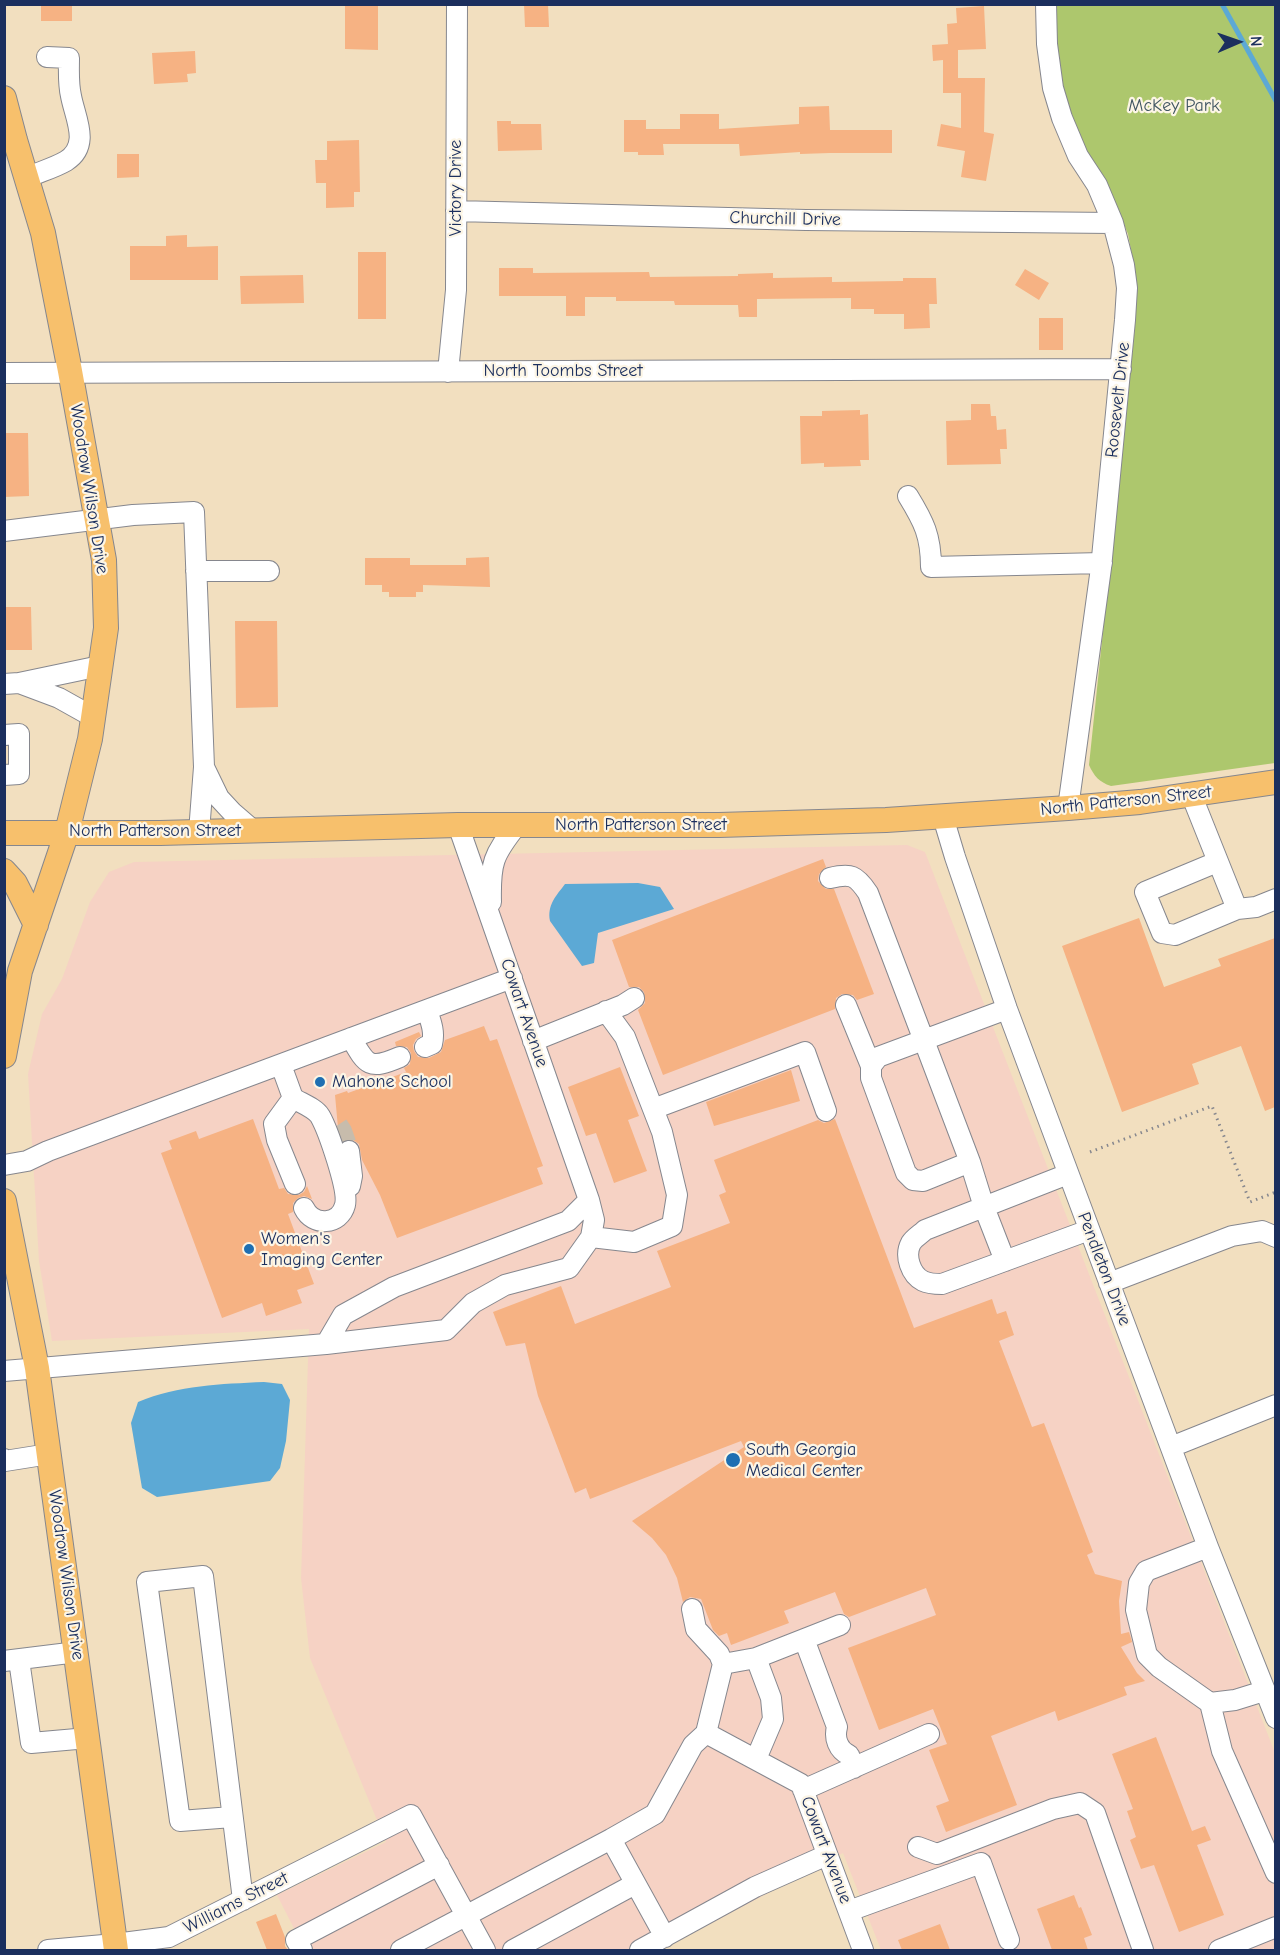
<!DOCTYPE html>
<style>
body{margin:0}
#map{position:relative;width:1280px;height:1955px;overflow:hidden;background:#f2dfbf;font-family:"Comic Neue",sans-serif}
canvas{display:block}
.frame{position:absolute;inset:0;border:6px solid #1b2f5e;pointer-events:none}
.north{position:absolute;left:1208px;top:12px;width:60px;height:60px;-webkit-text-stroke:4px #fcf5e5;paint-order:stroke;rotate:88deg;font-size:16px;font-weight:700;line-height:24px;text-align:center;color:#1b2f5e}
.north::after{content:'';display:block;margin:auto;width:21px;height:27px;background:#1b2f5e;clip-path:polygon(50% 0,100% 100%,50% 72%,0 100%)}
</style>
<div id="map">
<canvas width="1280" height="1955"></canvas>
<div class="frame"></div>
<div class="north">N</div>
</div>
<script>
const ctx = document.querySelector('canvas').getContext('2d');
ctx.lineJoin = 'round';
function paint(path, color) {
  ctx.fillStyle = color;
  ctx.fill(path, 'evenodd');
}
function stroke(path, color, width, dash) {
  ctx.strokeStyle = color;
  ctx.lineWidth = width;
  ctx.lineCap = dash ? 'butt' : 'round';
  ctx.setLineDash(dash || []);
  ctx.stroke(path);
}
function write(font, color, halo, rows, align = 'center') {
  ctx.font = font + ' "Comic Neue",sans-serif';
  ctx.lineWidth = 4.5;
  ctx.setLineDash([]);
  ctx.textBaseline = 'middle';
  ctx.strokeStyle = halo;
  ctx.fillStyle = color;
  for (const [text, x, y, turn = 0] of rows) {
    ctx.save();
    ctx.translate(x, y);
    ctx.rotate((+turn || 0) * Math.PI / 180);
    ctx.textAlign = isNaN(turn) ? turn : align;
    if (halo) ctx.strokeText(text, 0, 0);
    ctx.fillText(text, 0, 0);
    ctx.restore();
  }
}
paint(new Path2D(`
 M907,845L925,852L1275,1753V1950H881L843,1853L661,1950H305L277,1895L386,1842L310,1658L301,1578L309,1329L52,1341L39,1261L28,1074L42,1014L62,979L90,902L109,872L134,862Z`), '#f6d2c4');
paint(new Path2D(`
 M1056,5H1275V763L1111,786C1099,782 1094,776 1089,765L1135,326L1136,277L1128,234L1112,196L1080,147L1060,95L1056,54Z`), '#adc76d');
paint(new Path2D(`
 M638,883L660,887L674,909L598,933L594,963L582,966L550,921C547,905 556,896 565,884Z
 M264,1382L282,1384L290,1400L286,1441L280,1468L270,1481L157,1497L142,1488L131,1423L138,1402C179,1385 221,1384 264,1382Z`), '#5ca9d5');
stroke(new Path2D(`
 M1222,4L1276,101`), '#5ca9d5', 5);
paint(new Path2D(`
 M41,4H72V21H41Z
 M345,4H378V50L345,49Z
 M524,4H548L549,27H525Z
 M984,6L986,49L958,50V78H985L984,132L994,134L986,181L961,177L965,151L937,146L941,124L961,128V93H943V60L933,61L932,45L948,44L947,24L957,23L956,8Z
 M195,51L196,73L187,74L188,82L154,84L152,53Z
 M829,106L830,130H892V153H830L800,154V152L740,156L739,144H663L664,155H638V152H624V120H646V129H680V114H719V129L799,124V107Z
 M497,121H511V124H541L542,150L498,151Z
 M359,140L360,192H354V207L326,208V183H316L315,160H327V141Z
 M117,154H139V177L117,178Z
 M187,235V247L218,246V280H130V246H166V236Z
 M358,252H386V319H358Z
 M499,268H533V273L649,272L650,277L738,276V274L773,273V278L832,277V282L903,281V278H936L937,304H929L930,328L904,329V314H874V309H851V298L757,299V317H739L738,305H675L674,301H616V297H585V316H566V296H499Z
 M1025,269L1049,283L1039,300L1015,285Z
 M303,275L304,303L241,304L240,276Z
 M1039,318H1063V350H1039Z
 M971,404H990L991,416H996L997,430L1006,429L1007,449H1000L1001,464L947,465L946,421L971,420Z
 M860,410V415L868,414L869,460H860L861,466L824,467V463L801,464L800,416H822V411Z
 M4,433H28L29,496L4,497Z
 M489,557L490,587L423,585V592H416V597H389V592H382V585H365V558H410V565H466V558Z
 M4,607H31L32,650H4Z
 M235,621H277L278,707L236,708Z
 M823,859L826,867L819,874L818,881L826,889H834L874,994L857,1000L853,995L842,994L836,998L835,1009L663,1075L638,1010L645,1003L644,992L639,987H629L612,940Z
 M1139,918L1164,987L1221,966L1218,959L1275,938V1107L1265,1111L1241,1046L1192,1064L1199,1084L1122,1112L1062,946Z
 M484,1026L490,1041L497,1039L543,1166L537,1168L543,1184L397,1238L380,1195L362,1160L359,1144L353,1140L343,1141L338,1128L335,1095L347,1091L348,1093L406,1072L404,1068L410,1064L411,1053L407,1047L396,1046L395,1042L419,1032L421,1036L416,1039L413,1045L414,1051L418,1057L429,1058L441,1052L445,1040Z
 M620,1067L639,1116L628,1120L647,1171L614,1183L596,1133L586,1136L568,1087Z
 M791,1070L800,1101L714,1126L706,1102Z
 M253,1119L279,1189L284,1188L288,1194L299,1195L304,1192L307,1186L312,1199L304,1196L298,1198L293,1203V1212L288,1214L314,1284L297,1290L302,1303L266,1316L262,1303L222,1318L161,1153L172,1149L169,1141L196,1131L199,1139Z
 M835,1119L914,1328L992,1299L997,1314L1006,1311L1014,1335L999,1341L1032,1427L1044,1423L1093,1552L1087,1555L1095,1574L1122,1581L1119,1601L1121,1634L1129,1632L1132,1642L1121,1647L1137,1673L1145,1681L1124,1687L1127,1695L1058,1721L1055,1711L991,1736L1017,1805L946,1832L936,1806L949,1801L929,1750L947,1744L933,1709L879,1730L848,1648L936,1615L926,1588L849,1617L844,1614L835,1592L784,1611L789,1623L731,1645L727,1633L719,1636L713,1630L701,1599L690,1597L683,1602L677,1578L666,1555L652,1538L632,1521L744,1447L741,1441L590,1499L586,1488L575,1493L538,1396L525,1343L506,1346L493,1312L561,1286L575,1324L671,1287L657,1251L730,1223L719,1195L726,1192L714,1160L818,1120L824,1123Z
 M1156,1737L1192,1831L1205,1826L1211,1840L1197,1845L1224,1915L1179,1932L1154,1865L1141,1869L1130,1840L1136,1837L1127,1811L1133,1809L1112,1754Z
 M1074,1895L1079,1908L1081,1907L1092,1935L1084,1938L1088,1950H1052L1037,1909Z
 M276,1914L285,1937V1946L288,1950H267L256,1922Z
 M940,1924L950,1950H902L898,1940Z`), '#f6b283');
stroke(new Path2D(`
 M338,1125L342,1131L349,1151`), '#c7bcac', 20, [20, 10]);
const minor = new Path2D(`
 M1046,4L1047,44L1053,88L1062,118L1078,156L1097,185L1113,223L1124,265L1127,288L1125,320L1101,568L1068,808
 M26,178C39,172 54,168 66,161C91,145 75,118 71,96C68,83 69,70 69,58L47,57
 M456,211L806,220L1113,223
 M448,372L456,290L457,4
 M4,373L1121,369
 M908,496C924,522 931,536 931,567L1102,563
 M4,531L133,515L194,512L204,767L199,832
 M196,571H269
 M19,683L59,698L93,717
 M4,684L19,683L100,666
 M4,735L19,734V774L4,775
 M204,767L219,798L232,812L254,831
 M1191,794L1237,909L1175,935L1162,933L1145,892L1217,862
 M943,817L955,857L1007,1009L1208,1547L1276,1718
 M830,878C851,873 856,875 868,893L970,1162L984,1207L1005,1261
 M491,902C490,863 493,855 517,825
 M1237,909L1256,907L1276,899
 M846,1005L871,1066
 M351,1038C367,1066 369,1070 400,1057
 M533,1041L623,1005L634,998
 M425,1047L432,1044C435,1032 431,1022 427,1010
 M281,1065L293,1098
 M653,1109L805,1052L826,1111
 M349,1151L352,1176L350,1186
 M970,1162L923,1181L913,1180L906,1173L871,1078V1066L878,1057L1007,1009
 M4,1165L27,1161L48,1151L512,978
 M1068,1174L925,1230C921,1234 914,1238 911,1243C904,1256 911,1275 923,1281C929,1284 936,1284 942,1284L1089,1230
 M295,1184L277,1140L274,1124L293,1098C301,1103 315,1108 320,1116C328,1130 349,1190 345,1205C340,1225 313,1227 304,1208
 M591,1237L634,1242L672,1226L677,1195L662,1132L625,1037L606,1011
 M1109,1283L1232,1236L1262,1231L1276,1237
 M326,1344L343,1315L394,1287L568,1221L589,1200
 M4,1371L326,1344L446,1330L473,1303L505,1285L569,1268L591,1237L594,1220L589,1200L458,825
 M1171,1447L1276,1405
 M4,1459L5,1461L49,1454
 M1208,1547L1146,1571L1139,1583L1136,1610L1147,1655L1159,1667L1210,1703L1235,1700L1264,1691
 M692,1609L696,1629L719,1654L723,1664
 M804,1639L837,1727C834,1738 838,1750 849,1755L854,1768
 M19,1660L31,1743L88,1738
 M4,1661L77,1652
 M1210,1703L1222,1751L1276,1873
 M706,1733L801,1784L863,1950
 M756,1759L773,1719L771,1698L756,1658L840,1625
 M803,1790L929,1734
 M232,1817L180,1821L147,1582L203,1576L243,1900
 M611,1839L665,1937
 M918,1847L937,1854L1053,1809L1080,1803L1095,1813L1143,1950
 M849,1911L981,1863L1009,1940
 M48,1950L115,1944L169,1937L411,1815L485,1950
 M302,1950L296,1940L439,1865
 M401,1950L611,1839L655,1814L693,1745L706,1733L723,1664L756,1658
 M513,1950L635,1884
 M640,1950L755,1887L827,1855
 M1219,1950L1276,1927`);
const major = new Path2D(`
 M4,98L15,140L43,233L70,371L104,560L106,628L90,739L67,832L20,971L4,1056
 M4,833H160L458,825H719L886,820L1068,808L1140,802L1276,782
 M4,871L15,883L36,925
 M4,1201L37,1368L116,1950`);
stroke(minor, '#86878e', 22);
stroke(major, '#86878e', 26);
stroke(new Path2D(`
 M1090,1152L1212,1106L1250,1202L1276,1192`), '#86878e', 3, [1.5, 4.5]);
stroke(minor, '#fff', 20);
stroke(major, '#f7c06c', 24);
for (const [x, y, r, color] of [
 [320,1082,6,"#1f6fb2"],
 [249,1249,6,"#1f6fb2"],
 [733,1460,8,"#1f6fb2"]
]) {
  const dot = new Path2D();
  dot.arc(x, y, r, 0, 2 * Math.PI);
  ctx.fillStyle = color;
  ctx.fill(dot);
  stroke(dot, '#fcf5e5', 2);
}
write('18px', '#405562', '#fcf5e5', [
 ["McKey Park",1174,106]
]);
write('18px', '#1b2f5e', '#fcf5e5', [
 ["Victory Drive",456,188,-90],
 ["Churchill Drive",785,219,1],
 ["North Toombs Street",563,371],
 ["Roosevelt Drive",1118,400,-84],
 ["Woodrow Wilson Drive",89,489,81],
 ["North Patterson Street",1126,801,-6],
 ["North Patterson Street",641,825],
 ["North Patterson Street",155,831],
 ["Cowart Avenue",524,1013,71],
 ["Pendleton Drive",1104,1269,69],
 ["Woodrow Wilson Drive",66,1575,82],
 ["Cowart Avenue",826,1850,69],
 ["Williams Street",236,1903,-27]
]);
write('18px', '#1b2f5e', '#fcf5e5', [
 ["Mahone School",332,1082],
 ["Women's",261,1239],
 ["Imaging Center",261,1260],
 ["South Georgia",746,1450],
 ["Medical Center",746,1471]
], 'left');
</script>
